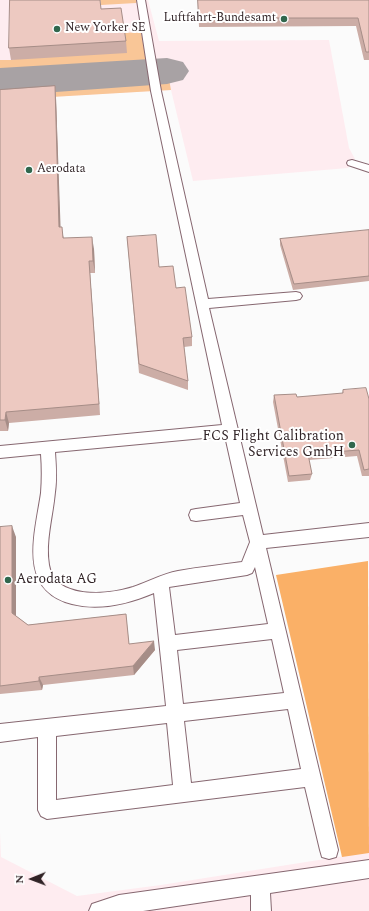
<!DOCTYPE html>
<style>
body{margin:0}
#map{position:relative;width:369px;height:911px;overflow:hidden;background:#fbfbfb;font-family:Spectral,serif}
canvas{display:block}
.north{position:absolute;left:12px;top:859px;width:40px;height:40px;-webkit-text-stroke:3px #fff;paint-order:stroke;rotate:269deg;font-size:11px;font-weight:700;line-height:16px;text-align:center;color:#302326}
.north::after{content:'';display:block;margin:auto;width:14px;height:18px;background:#302326;clip-path:polygon(50% 0,100% 100%,50% 72%,0 100%)}
</style>
<div id="map">
<canvas width="369" height="911"></canvas>
<div class="north">N</div>
</div>
<script>
const ctx = document.querySelector('canvas').getContext('2d');
ctx.lineJoin = 'round';
function paint(path, color) {
  ctx.fillStyle = color;
  ctx.fill(path, 'evenodd');
}
function stroke(path, color, width, dash) {
  ctx.strokeStyle = color;
  ctx.lineWidth = width;
  ctx.lineCap = dash ? 'butt' : 'round';
  ctx.setLineDash(dash || []);
  ctx.stroke(path);
}
function write(font, color, halo, rows, align = 'center') {
  ctx.font = font + ' Spectral,serif';
  ctx.lineWidth = 4;
  ctx.setLineDash([]);
  ctx.textBaseline = 'middle';
  ctx.strokeStyle = halo;
  ctx.fillStyle = color;
  for (const [text, x, y, turn = 0] of rows) {
    ctx.save();
    ctx.translate(x, y);
    ctx.rotate((+turn || 0) * Math.PI / 180);
    ctx.textAlign = isNaN(turn) ? turn : align;
    if (halo) ctx.strokeText(text, 0, 0);
    ctx.fillText(text, 0, 0);
    ctx.restore();
  }
}
paint(new Path2D(`
 M0,0H148L159,41L329,40L349,148L355,159L348,168L193,181L171,90L0,100Z
 M0,832L1,857L77,896L161,885L369,852V911H0Z`), '#feecf0');
paint(new Path2D(`
 M100,0H137L136,3L101,5Z
 M141,32L147,65L0,74V60H11L124,33Z
 M169,79L171,90L0,100V89Z`), '#f9c697');
paint(new Path2D(`
 M368,561L369,853L342,857L276,575Z`), '#fab067');
paint(new Path2D(`
 M167,58L183,62L189,71L183,80L167,84L0,96V68Z`), '#a8a2a4');
const lane = new Path2D(`
 M137,0H145L161,91L208,299L296,292L300,293L302,296L300,299L296,300L209,308L263,535L369,523V537L266,548L338,850L336,857L329,859L322,857L320,850L305,787L47,819L41,816L38,810V737L0,742V724L166,706L154,593C128,604 100,611 72,604C17,590 35,534 41,493C42,480 42,467 41,454L0,458V446L222,425L151,91ZM225,436L240,503L196,509L191,510L189,515L191,520L196,521L243,515L250,542L242,562C221,565 199,567 178,571C162,574 148,582 133,587C107,595 55,600 49,565C45,541 53,516 55,492C57,479 56,466 55,452ZM255,567L268,624L175,635L169,587L247,575L252,573ZM272,639L284,693L183,704L177,650ZM288,709L301,769L191,783L184,721ZM167,723L173,785L56,800V736Z
 M352,160L369,165V172L348,165L347,163L348,161Z
 M369,860V878L270,893L271,911H251V895L143,911H89L92,904L119,895Z`);
stroke(lane, '#866770', 2);
paint(lane, '#fff');
paint(new Path2D(`
 M198,0H369V60H364L356,26L199,27Z
 M101,9L126,41L127,53L11,60L9,48Z
 M55,86L56,98L60,227L64,238L94,249L95,273H90L100,415L9,423L8,431H0V90Z
 M369,230V281L293,290L280,245V239Z
 M127,237L159,267L192,337V346L184,347L188,381V390L139,373Z
 M343,390L369,399V476H362L357,456L309,460L312,474L310,480L288,482L273,402L274,395L297,397L342,394Z
 M0,527L16,537V616L28,625L126,614L129,644L155,650L134,675L43,685L42,690L0,694Z`), '#ccada6');
paint(new Path2D(`
 M55,86L56,98L61,239L59,227Z
 M92,237L94,249L95,273L93,261Z
 M89,261L90,273L100,415L99,404Z
 M6,412L9,423L8,431L5,420Z
 M12,526L16,537V623L12,613Z
 M154,641L155,650L134,675L133,666Z
 M39,677L43,685L42,690L39,681Z`), '#a68d87');
const building = new Path2D(`
 M10,0H100L101,9L121,8L126,41L9,48Z
 M198,0H369V52H366L358,18H199Z
 M55,86L59,227H62L63,238L92,237L93,261H89L99,404L6,412L5,420H0V90Z
 M369,230V276L294,284L280,239Z
 M156,235L159,267L173,266L176,288L185,287L192,337L183,338L188,381L139,364L127,237Z
 M366,388L369,399V469L364,470L359,450L308,454L312,474L289,476L274,395L296,394L297,397L343,393V390Z
 M12,526V613L28,625L126,614L129,644L154,641L133,666L39,677V681L0,686V527Z`);
paint(building, '#edc9c1');
stroke(building, '#a68d87', 1);
for (const [x, y, r, color] of [
 [284,19,4,"#31674d"],
 [57,29,4,"#31674d"],
 [29,170,4,"#31674d"],
 [352,445,4,"#31674d"],
 [8,580,4,"#31674d"]
]) {
  const dot = new Path2D();
  dot.arc(x, y, r, 0, 2 * Math.PI);
  ctx.fillStyle = color;
  ctx.fill(dot);
  stroke(dot, '#fff', 1.5);
}
write('12px', '#302326', '#fff', [
 ["Luftfahrt-Bundesamt",276,19,"right"],
 ["New Yorker SE",65,29],
 ["Aerodata",37,170]
], 'left');
write('14px', '#302326', '#fff', [
 ["FCS Flight Calibration",344,437],
 ["Services GmbH",344,453],
 ["Aerodata AG",16,580,"left"]
], 'right');
</script>
